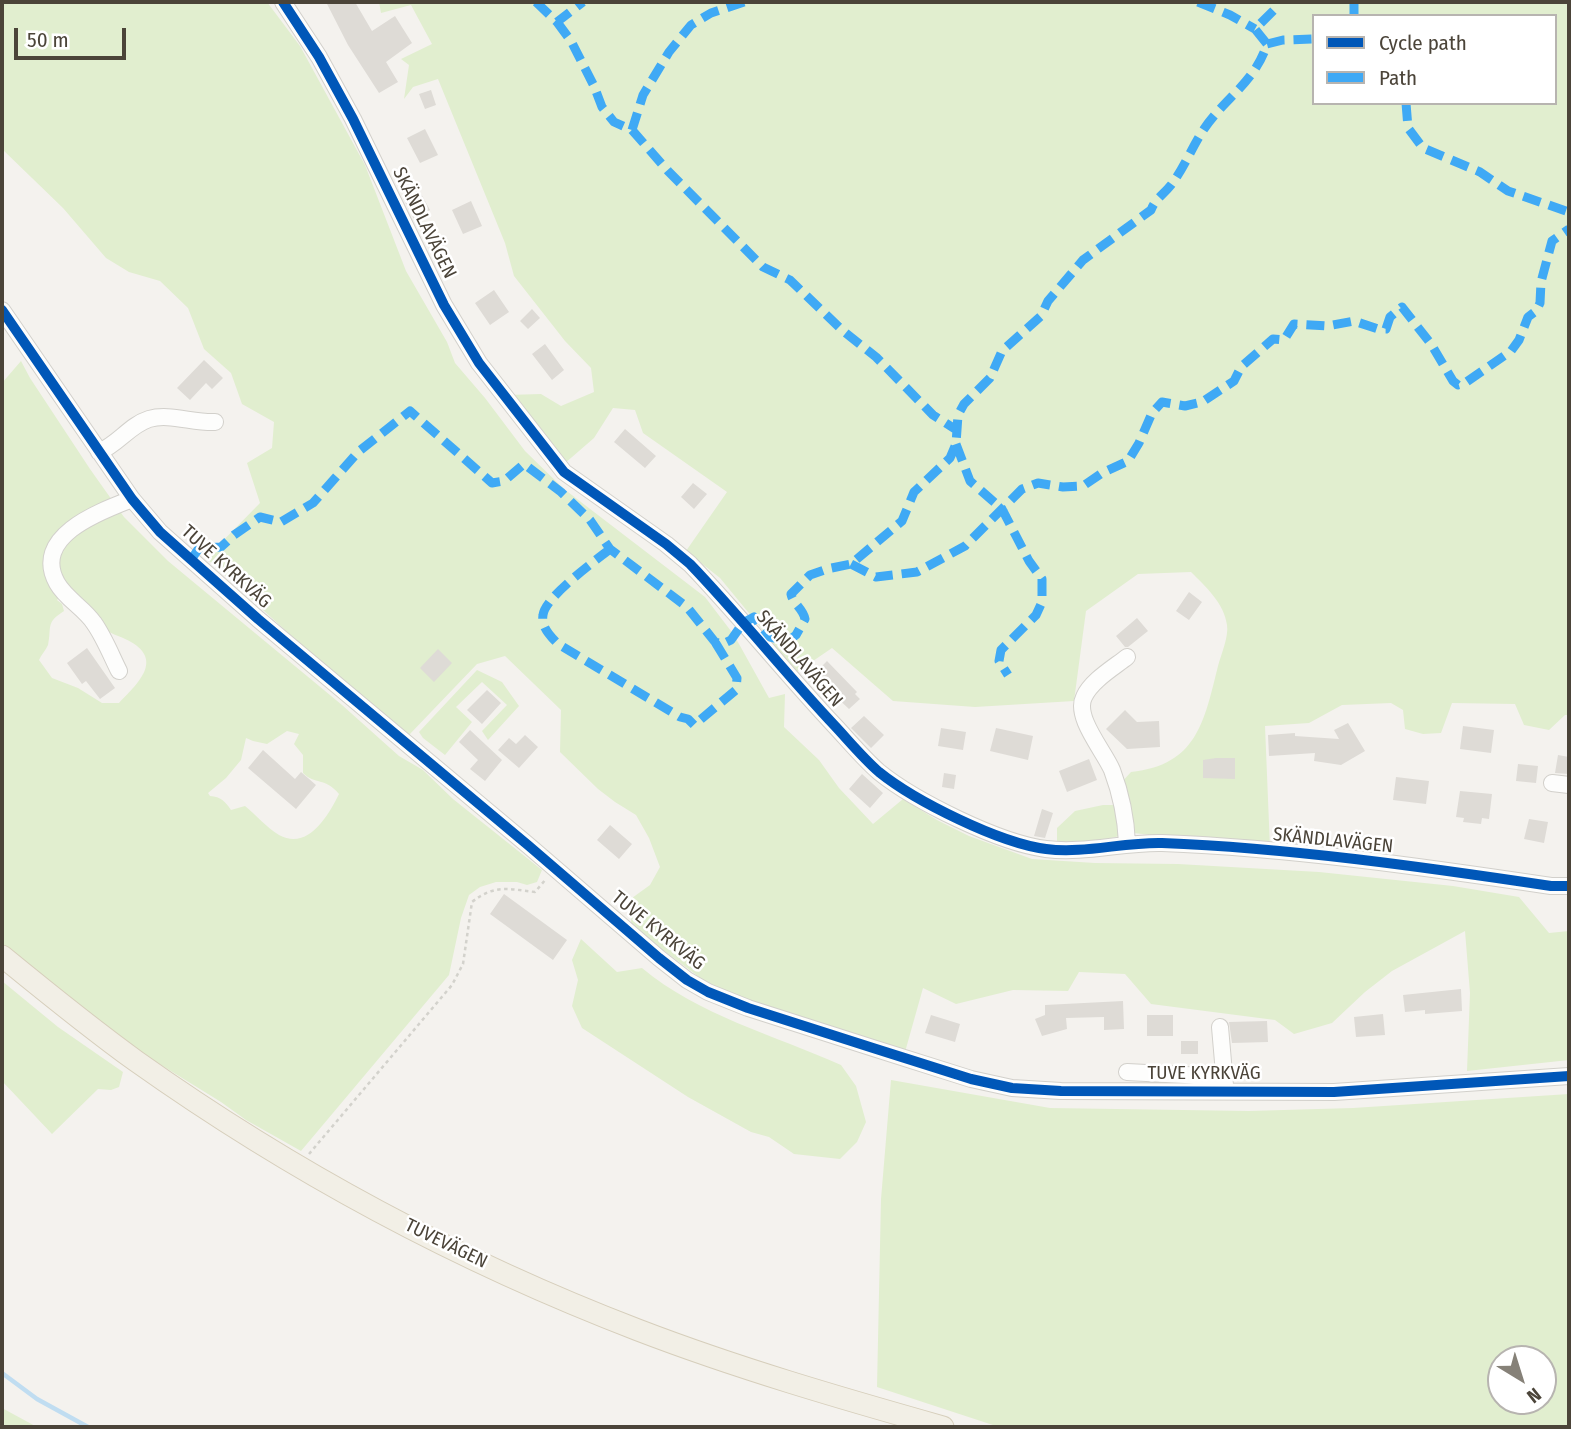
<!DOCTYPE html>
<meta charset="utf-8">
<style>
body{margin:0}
#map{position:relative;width:1571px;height:1429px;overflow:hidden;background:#f4f2ee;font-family:"Fira Sans Condensed",sans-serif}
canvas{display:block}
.frame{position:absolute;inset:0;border:4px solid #4b4439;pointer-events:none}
.legend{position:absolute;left:1312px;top:14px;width:245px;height:91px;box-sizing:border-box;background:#fff;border:2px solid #b7b4b0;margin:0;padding:9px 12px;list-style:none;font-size:21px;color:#4b4439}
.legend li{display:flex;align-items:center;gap:14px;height:35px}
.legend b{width:35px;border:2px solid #b7b4b0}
.north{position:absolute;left:1487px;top:1345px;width:70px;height:70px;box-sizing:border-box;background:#fff;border:2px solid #b7b4b0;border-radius:50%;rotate:142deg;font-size:19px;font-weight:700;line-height:28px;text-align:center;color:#4b4439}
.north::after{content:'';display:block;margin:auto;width:24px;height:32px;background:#868178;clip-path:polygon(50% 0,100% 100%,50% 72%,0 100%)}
.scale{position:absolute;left:14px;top:28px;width:112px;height:32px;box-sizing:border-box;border:4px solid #4b4439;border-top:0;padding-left:9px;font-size:21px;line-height:24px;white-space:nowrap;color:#4b4439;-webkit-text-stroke:5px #fff;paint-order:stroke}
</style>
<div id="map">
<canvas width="1571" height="1429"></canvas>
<div class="frame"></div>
<ul class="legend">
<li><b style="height:9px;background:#0057b8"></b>Cycle path</li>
<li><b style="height:9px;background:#3fa9f5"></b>Path</li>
</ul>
<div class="north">N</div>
<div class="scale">50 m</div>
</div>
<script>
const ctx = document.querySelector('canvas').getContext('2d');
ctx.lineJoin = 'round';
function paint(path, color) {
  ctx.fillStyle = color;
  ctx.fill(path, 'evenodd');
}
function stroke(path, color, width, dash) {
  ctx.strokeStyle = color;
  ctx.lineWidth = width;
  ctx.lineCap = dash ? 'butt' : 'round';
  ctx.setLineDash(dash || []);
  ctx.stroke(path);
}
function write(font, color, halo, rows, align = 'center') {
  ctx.font = font + ' "Fira Sans Condensed",sans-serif';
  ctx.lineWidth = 5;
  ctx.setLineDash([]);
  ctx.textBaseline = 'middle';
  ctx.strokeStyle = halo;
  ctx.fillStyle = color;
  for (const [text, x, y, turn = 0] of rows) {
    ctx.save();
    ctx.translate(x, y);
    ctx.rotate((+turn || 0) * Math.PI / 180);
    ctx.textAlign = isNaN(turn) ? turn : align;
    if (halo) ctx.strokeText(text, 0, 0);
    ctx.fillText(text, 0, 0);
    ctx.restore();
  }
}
paint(new Path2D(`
 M2,2H267L300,46L365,165L406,271L447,342L455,363L485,398L525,451L564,489L705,597L734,635L769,698L785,694L784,727L819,760L839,788L873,824L903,799L937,820L969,836L1032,859L1095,863L1178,864L1319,872L1453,886L1519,897L1549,933L1569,931V1060L1467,1071L1470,993L1465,931L1392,971L1365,992L1332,1023L1294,1034L1275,1020L1151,1004L1125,974L1079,972L1068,991L1013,990L956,1004L923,988L905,1052L749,1003L703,980L659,947L631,923L632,898L650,885L660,867L649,838L636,815L615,802L598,789L560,752L561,710L505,656L477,664L409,735L296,640L206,558L260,503L247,463L272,448L274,422L242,404L231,373L204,349L188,308L160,281L129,272L106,258L63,208L2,149Z
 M379,2H1569V715H1565L1549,730L1524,725L1515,704L1452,703L1441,733L1423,734L1405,729L1403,710L1391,703L1342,705L1309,723L1265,726L1270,848L1133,833L1093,842H1057V828L1075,811L1103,805H1122L1119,785L1131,772C1197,765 1204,722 1218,666C1221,655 1229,636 1227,625C1224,603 1206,587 1191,572L1138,574L1086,611L1074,701L975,707L893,701L832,648L794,674L762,629L720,578L686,551L727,492L643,433L635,410L613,408L594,438L564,464L507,395L541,394L561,406L594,392L591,368L565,341L514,276L505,243L438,79L413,87L404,99L409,65L401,59L432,44L411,5L381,13ZM1314,16H1555V103H1314Z
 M21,361L30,378L90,469L124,517L168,561L342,705L399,756L423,770L453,799L542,870L537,882L527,885L517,882H496L480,887L469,895L461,918L449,975L301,1151L246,1120L221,1102L140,1052L18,959L2,943V383ZM66,590C79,603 91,619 106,630C113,635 123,637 131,642C164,661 136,685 119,703H102L78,688L52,678L39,660C41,655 46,650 48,645C52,627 45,623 64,611L62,604L57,600ZM287,731L299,734L294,744L303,755V773C315,785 325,777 339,794C328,816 308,851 279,835C267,828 256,815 245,806L231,810C225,801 221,797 210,796L208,793L226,778L241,760L246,738L253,741L267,744Z
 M477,670L502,682L519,706L488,740L482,731L507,705L482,682L456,707L472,722L445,755L423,738L419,732Z
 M581,939L617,972L642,968C698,1015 774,1035 841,1065L856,1086L866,1122L857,1142L840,1159L794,1154L769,1137L751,1132L688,1097L582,1028L572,1006L578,980L572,960Z
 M2,981L58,1027L123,1072L119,1087L111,1090L98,1089L52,1134L2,1081Z
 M891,1080L1050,1108L1249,1111L1353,1108L1569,1094V1427H999L877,1387L881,1199ZM1501,1359H1543V1401H1501Z
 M2,1408L37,1427H2Z`), '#e1eecf');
stroke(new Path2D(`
 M2,1373L37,1399L88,1427`), '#c0ddf1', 4.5);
paint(new Path2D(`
 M326,2H355L372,31L395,16L412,43L386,62L398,82L379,93L348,45Z
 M431,90L436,105L425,109L419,94Z
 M425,129L438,155L420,163L407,138Z
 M419,190L430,210L414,219L403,198Z
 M471,201L482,226L463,234L452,210Z
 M494,290L509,312L490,325L475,303Z
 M532,309L540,318L528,329L520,321Z
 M545,344L564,370L552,380L532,354Z
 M204,360L223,378L212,389L206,383L190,400L177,388Z
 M625,429L656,456L645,468L614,442Z
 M693,483L707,494L694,509L681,497Z
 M1189,592L1202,602L1189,620L1176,611Z
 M1137,618L1148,631L1128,647H1125L1116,636Z
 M87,648L115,688L100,699L86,681L82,684L67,663Z
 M438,649L452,663L434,682L420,668Z
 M827,661L857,692L855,694L860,699L849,709L813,675Z
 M487,690L501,703L482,724L467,710Z
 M1125,710L1137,722L1159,721L1160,747L1127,749L1106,729Z
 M864,716L884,735L871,748L851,728Z
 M1348,723L1365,751L1341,765L1314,761L1315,753L1269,756L1268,735L1295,733V736L1339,739L1334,730Z
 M1463,726L1494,730L1491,753L1460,749Z
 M941,728L966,732L963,750L938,746Z
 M996,728L1033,736L1028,760L990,751Z
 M470,730L502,760L485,781L470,769L478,760L459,742Z
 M525,735L538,747L519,768L498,750L509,738L516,744Z
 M263,750L295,779L301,772L316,785L296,809L248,768Z
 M1558,755L1569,757V774L1555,773Z
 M1216,758H1235V779L1203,778V760Z
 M1089,759L1097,780L1067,792L1059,771Z
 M1518,764L1538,766L1536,783L1516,781Z
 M944,773L956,775L954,789L942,787Z
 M862,774L883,793L870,808L849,789Z
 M1396,777L1429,781L1426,804L1393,800Z
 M1460,791L1492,794L1489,819L1482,818L1481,824L1463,822L1464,818L1456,817Z
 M1042,809L1053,813L1045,838L1034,836Z
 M1529,819L1548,822L1544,843L1524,839Z
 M610,825L632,844L619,859L597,840Z
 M504,894L567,940L553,960L490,914Z
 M1461,989L1462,1011L1425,1014V1010L1405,1012L1403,995Z
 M1123,1001L1124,1029L1104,1030V1017L1066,1018L1067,1029L1042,1036L1035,1019L1045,1015V1005Z
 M1383,1014L1385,1035L1356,1037L1354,1017Z
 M931,1015L960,1024L955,1042L925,1033Z
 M1147,1015H1173V1036H1147Z
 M1267,1021L1268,1042L1232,1043L1229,1022Z
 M1181,1041H1198V1054H1181Z`), '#dedbd6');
const minor = new Path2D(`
 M283,2L319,57L353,119L444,305L479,363L564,472L666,544L690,564C740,616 785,673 835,726C849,741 863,758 879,772C915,801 999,843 1046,849C1084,854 1123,842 1162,843C1290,848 1424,867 1551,886H1569
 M2,310L132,499L160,532L258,619L529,846L659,958L687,980L708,992L748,1008L873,1048L971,1079L1012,1088L1061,1091L1334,1092L1569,1076
 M99,452C118,444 130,425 149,419C169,413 193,423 215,422
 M119,671C111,655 104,637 94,623C84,608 66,599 57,583C31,536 101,511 132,499
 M1552,783L1569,785
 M1127,843C1126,818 1121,794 1112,770C1104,751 1074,717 1084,697C1091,681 1113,668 1127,657
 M1220,1027L1225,1085
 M1127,1072L1224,1077`);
const major = new Path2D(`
 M2,956C46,992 90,1028 136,1061C291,1171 461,1262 638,1330C737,1368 840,1398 943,1427`);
stroke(minor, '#d2d0cb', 18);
stroke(major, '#d6cebb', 23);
stroke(new Path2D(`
 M309,1154L452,985L463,964L472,902C495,884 508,889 535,892L546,879`), '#d3d2cc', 2.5, [3.5, 3.5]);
stroke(minor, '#fdfdfc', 16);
stroke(major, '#f2efe6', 21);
stroke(new Path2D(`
 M536,2L557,22L583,2
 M1198,2L1230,15L1255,29
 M1354,2V16
 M557,22L571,41L594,86L602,107L614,122L632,130L668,171L763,267L790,280L842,330L876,357L933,415L955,429
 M1267,44L1283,40L1314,39
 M1406,103L1408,128L1423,148L1480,172L1508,191L1569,212
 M632,130L643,95L669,52L691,25L711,13L744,2
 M956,444L970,481L1002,509L1029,561L1042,579V602L1036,615L1001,650L999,661L1008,675
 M610,549C595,561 545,597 543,615C541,627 550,636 558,644L680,717L688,719L694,725L736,690L737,678L715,642
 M191,560L199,548L221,547L234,535L260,517L281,522L313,503L358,452L410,411L492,483L504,481L524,464L561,492L590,520L610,549L687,607L715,642L723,644L731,640L743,623L754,617L770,637L788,641L796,635L805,619C803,608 793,604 791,594L810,575L827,569L851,564L902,521L914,492L950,458L956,444L958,415L964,404L990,378L1002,351L1041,316L1048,301L1083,260L1151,210C1155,199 1164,194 1171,185C1184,168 1192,147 1204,129C1224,99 1256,81 1267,44L1255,29L1276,8L1277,2
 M851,564L876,577L917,572L965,546L1022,489L1038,483L1063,487L1083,486L1102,473L1128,461L1139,443L1152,413L1162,402L1185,406L1202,402L1234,381L1241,367L1273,339L1284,340L1294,324L1327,326L1354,321L1378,329H1386L1390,317L1402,307L1431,344L1453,381L1458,385L1465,383L1511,351L1519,340L1528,317L1536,311L1540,303L1541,282L1552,241L1569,229`), '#3fa9f5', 9, [18, 9]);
stroke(new Path2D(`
 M283,2L319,57L353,119L444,305L479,363L564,472L666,544L690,564C740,616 785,673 835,726C849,741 863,758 879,772C915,801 999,843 1046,849C1084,854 1123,842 1162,843C1290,848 1424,867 1551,886H1569
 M2,310L132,499L160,532L258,619L529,846L659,958L687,980L708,992L748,1008L873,1048L971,1079L1012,1088L1061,1091L1334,1092L1569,1076`), '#0057b8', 10);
write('19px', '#4b4439', '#fff', [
 ["SKÄNDLAVÄGEN",424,223,64],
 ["TUVE KYRKVÄG",226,567,42],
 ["SKÄNDLAVÄGEN",799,659,49],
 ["SKÄNDLAVÄGEN",1333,841,6],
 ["TUVE KYRKVÄG",658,931,39],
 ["TUVE KYRKVÄG",1204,1074],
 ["TUVEVÄGEN",446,1244,26]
]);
</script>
